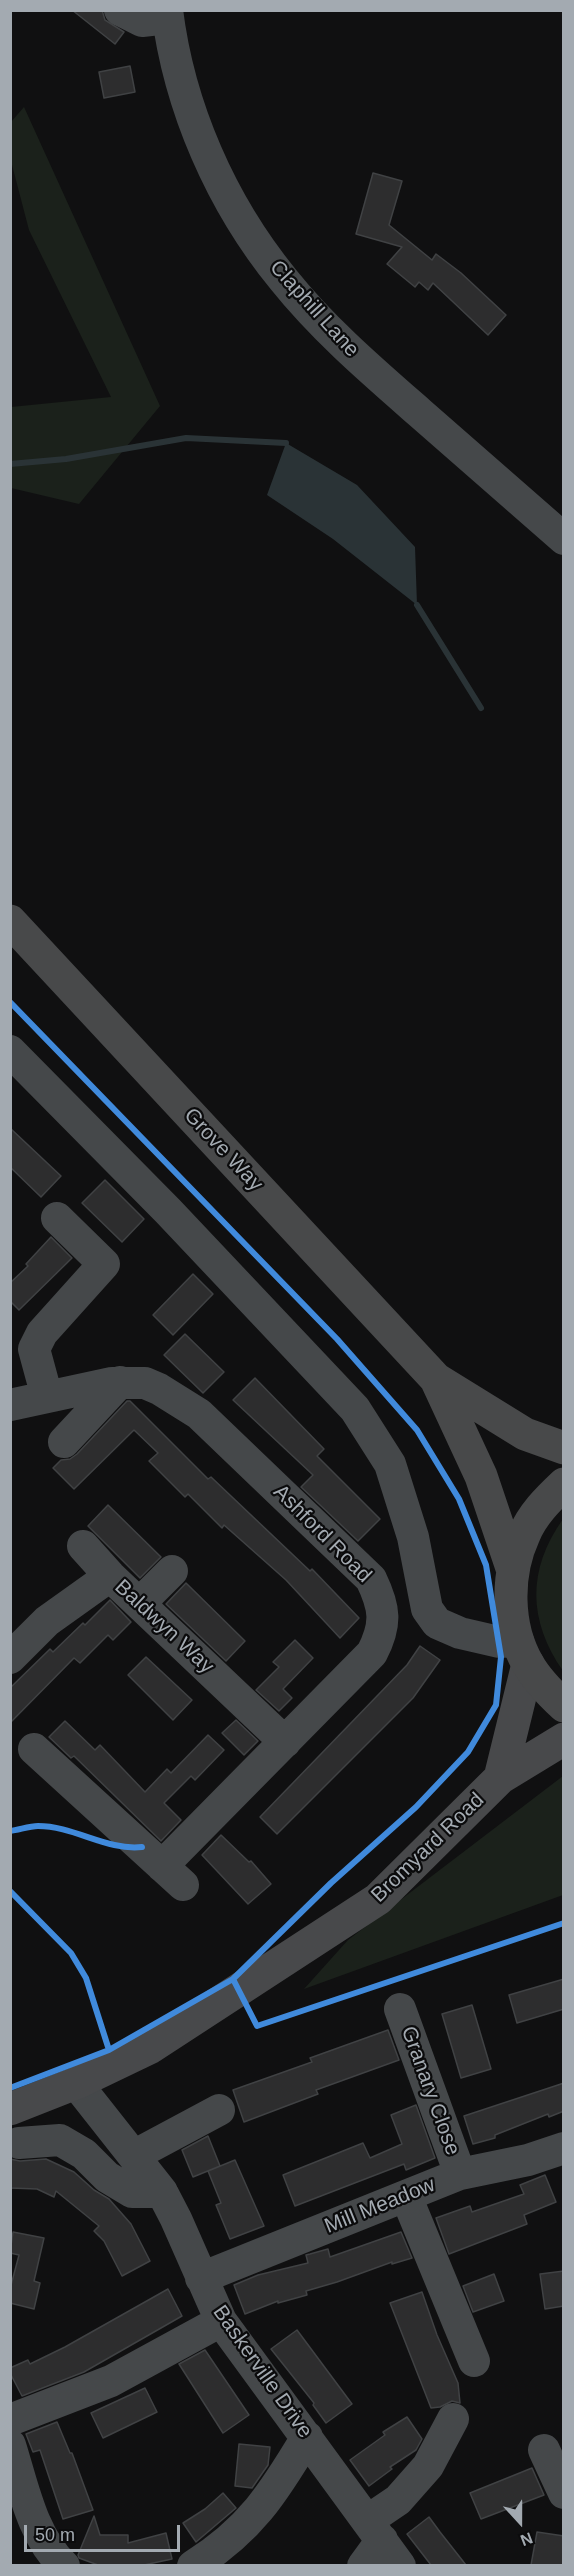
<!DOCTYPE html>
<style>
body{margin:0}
#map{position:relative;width:574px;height:2576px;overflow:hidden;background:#101011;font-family:Helvetica,sans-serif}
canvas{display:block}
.frame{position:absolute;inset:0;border:12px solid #a3aab1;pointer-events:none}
.north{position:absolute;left:490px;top:2492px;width:60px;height:60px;-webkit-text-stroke:4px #0b0b0c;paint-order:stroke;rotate:159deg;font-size:16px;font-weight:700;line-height:24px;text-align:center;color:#a3aab1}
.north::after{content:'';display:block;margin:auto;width:21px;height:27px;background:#a3aab1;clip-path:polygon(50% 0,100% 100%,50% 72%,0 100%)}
.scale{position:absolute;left:24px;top:2525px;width:156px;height:27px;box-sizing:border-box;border:3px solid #a3aab1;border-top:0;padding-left:8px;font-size:18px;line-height:21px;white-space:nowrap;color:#a3aab1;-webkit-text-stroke:4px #0b0b0c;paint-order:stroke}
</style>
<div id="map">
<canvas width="574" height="2576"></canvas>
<div class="frame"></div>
<div class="north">N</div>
<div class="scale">50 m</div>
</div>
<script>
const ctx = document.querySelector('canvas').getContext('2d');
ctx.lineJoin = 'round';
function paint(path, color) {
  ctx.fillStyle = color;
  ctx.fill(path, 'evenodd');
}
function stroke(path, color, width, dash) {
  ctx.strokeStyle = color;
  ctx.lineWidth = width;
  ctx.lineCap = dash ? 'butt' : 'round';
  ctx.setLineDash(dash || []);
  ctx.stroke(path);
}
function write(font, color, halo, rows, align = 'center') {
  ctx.font = font + ' Helvetica,sans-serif';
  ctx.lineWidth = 4.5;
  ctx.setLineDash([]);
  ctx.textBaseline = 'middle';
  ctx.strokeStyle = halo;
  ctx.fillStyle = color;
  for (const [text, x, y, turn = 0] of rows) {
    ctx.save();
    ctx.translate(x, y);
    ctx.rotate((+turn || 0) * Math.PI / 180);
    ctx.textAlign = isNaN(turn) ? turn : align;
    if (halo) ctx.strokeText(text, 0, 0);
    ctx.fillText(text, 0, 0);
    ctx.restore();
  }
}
paint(new Path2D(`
 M24,107L160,406L79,504L11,488V407L111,397L29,230L11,161V122Z
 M563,1519V1671C528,1620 527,1570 563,1519Z
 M563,1776V1895L304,1989L348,1940Z`), '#1b211b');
paint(new Path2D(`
 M286,443L357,485L415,547L417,605L333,539L267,495Z`), '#2a3336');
stroke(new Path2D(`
 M10,464L66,459L186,438L286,443
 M417,605L481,708`), '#2a3336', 6);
const building = new Path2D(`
 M72,10H102L105,20L124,32L115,44Z
 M130,66L135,92L104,98L99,72Z
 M373,173L402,181L389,225L432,260L436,254L461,273L506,315L488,335L433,283L428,290L419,282L415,287L387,264L402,247L356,234Z
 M10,1128L61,1176L41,1197L10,1167Z
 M105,1180L144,1219L122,1242L82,1203Z
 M51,1237L72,1258L19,1310L10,1301V1283L28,1266L26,1264Z
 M193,1274L213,1294L173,1335L153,1315Z
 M185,1334L224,1372L203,1393L164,1355Z
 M255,1378L324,1449L317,1456L380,1519L358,1541L301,1487L313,1475L233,1400Z
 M127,1401H130L208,1479L211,1477L310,1571L312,1569L359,1618L340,1638L286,1580L224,1525L222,1528L188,1494L185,1497L149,1461L158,1453L134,1430L74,1489L53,1468L61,1460L70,1459L77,1454Z
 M108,1505L161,1557L140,1578L88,1526Z
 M186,1583L245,1641L226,1661L166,1604Z
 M110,1600L131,1622L113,1640L108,1635L80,1663L74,1658L10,1723V1688L50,1649L53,1652L83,1623L85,1625Z
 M295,1640L313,1658L283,1689L292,1698L279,1711L256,1690L279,1667L273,1662Z
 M420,1646L440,1660L413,1698L277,1834L260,1817L407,1665Z
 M146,1657L192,1700L173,1720L128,1675Z
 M236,1720L258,1741L244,1755L222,1733Z
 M65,1721L95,1750L100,1745L145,1792L167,1769L171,1773L208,1735L224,1750L195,1780L191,1776L164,1803L181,1820L161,1841L74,1756L71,1758L49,1737Z
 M221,1835L249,1862L251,1861L271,1884L248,1904L202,1855Z
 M564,1979V2009L517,2023L509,1995Z
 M472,2005L491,2069L461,2078L442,2014Z
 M388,2030L399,2060L316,2090L318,2094L244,2122L233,2090L312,2062L310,2058Z
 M564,2083V2111L549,2117L548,2114L495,2135V2138L473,2144L464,2116Z
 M416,2105L435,2158L406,2170L404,2164L295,2206L283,2175L363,2143L370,2158L402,2144L391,2115Z
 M208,2136L220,2166L193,2177L182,2150Z
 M10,2159L20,2161L46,2159L74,2172L94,2190L109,2199L131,2224L150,2261L122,2276L104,2241L94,2231L99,2226L56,2191L54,2197L37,2189L10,2188Z
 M235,2160L264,2226L230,2239L216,2205L221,2203L208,2171Z
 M545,2175L556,2202L524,2215L527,2224L449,2254L436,2218L470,2206L472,2212L524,2194L520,2185Z
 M13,2232L44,2238L34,2281L40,2283L34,2309L10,2303V2289L19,2255L10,2253Z
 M401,2232L412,2258L392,2264V2262L337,2282L306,2291L307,2295L278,2303V2301L245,2314L234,2285L258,2275L308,2263L306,2255L310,2254L328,2249L330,2257Z
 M564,2271V2306L545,2309L540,2274Z
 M494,2274L504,2301L473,2312L463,2286Z
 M168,2289L182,2316L84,2372L22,2396L10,2373V2368L28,2360L30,2364L65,2347Z
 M422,2292L437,2335L458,2383L460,2403L452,2401L440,2407L431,2408L390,2303Z
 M297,2330L352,2404L326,2423L313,2405L314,2403L271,2349Z
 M205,2350L249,2415L223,2433L179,2364Z
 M145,2388L157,2412L103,2438L91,2413Z
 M407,2417L422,2439L416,2450L390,2467L392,2469L369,2486L350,2460L385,2435L383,2432Z
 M57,2422L70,2453H72L93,2510L63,2519L40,2450L33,2452L26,2434Z
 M239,2444L270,2447L268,2465L252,2488L235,2486Z
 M532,2468L544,2495L481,2519L470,2493Z
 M223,2493L236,2508L196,2542L183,2523L205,2509Z
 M94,2516L100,2535H128V2543L166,2533L172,2559L144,2565H98L79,2558L78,2555Z
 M429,2517L440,2532L466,2565H431L407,2534Z
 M537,2532L564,2536V2565H531Z`);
paint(building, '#2d2d2e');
stroke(building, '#404244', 1.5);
stroke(new Path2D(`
 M120,10L142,21L168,18
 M167,10C179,107 221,203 283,279C323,329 372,371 420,413C468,455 516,497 564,539
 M10,1051L168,1211L355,1409L390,1464L413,1537L427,1609L437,1623L460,1633L499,1642L518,1641
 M47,1397L34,1349L42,1333L104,1264L57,1218
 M10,1405L112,1383H145L159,1389L199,1414L371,1579C385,1608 387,1624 372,1653L162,1866
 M64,1442L120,1382
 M83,1546L110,1576L285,1742
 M140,1603L172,1571
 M10,1658L47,1621L110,1576
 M34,1749L183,1885
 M400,2009L460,2174
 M76,2083L162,2192L176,2219L221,2321L400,2566
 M19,2143L60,2140L84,2154L107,2177L132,2192H162
 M135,2155L219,2110
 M406,2196L474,2361
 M201,2278L460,2174L528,2160L564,2148
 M10,2420L111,2381L221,2321
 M10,2445C23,2486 32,2536 64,2566
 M544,2450L564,2493
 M367,2521L398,2500L428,2466L453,2419
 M193,2566C250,2530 273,2494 307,2437
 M363,2566L382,2540`), '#45484a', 32);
stroke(new Path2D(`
 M500,1778L528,1664
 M10,2109L76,2083L151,2047L378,1899L500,1778L564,1739`), '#48494b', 33);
stroke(new Path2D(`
 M10,921L436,1379L525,1434L564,1448
 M436,1379L481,1476L512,1568
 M564,1484C548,1499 532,1515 524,1535C506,1574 506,1626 528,1664C537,1680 550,1693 564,1706`), '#48494a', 33);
stroke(new Path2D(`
 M10,1002L337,1339L417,1430L459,1499L486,1565L501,1657L496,1705L468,1752L416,1807L331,1883L233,1979L257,2026L564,1923
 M10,1831C19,1830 29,1826 38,1826C74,1826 107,1851 142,1847
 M10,1891L71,1953L86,1978L109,2050
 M10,2088L109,2050L233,1979`), '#408adc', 6);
write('21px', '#a3aab1', '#0b0b0c', [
 ["Claphill Lane",314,309,48],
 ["Grove Way",223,1150,47],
 ["Ashford Road",322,1534,45],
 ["Baldwyn Way",164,1627,43],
 ["Bromyard Road",428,1848,-44],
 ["Granary Close",430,2091,70],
 ["Mill Meadow",380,2206,-22],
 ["Baskerville Drive",262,2372,55]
]);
</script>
